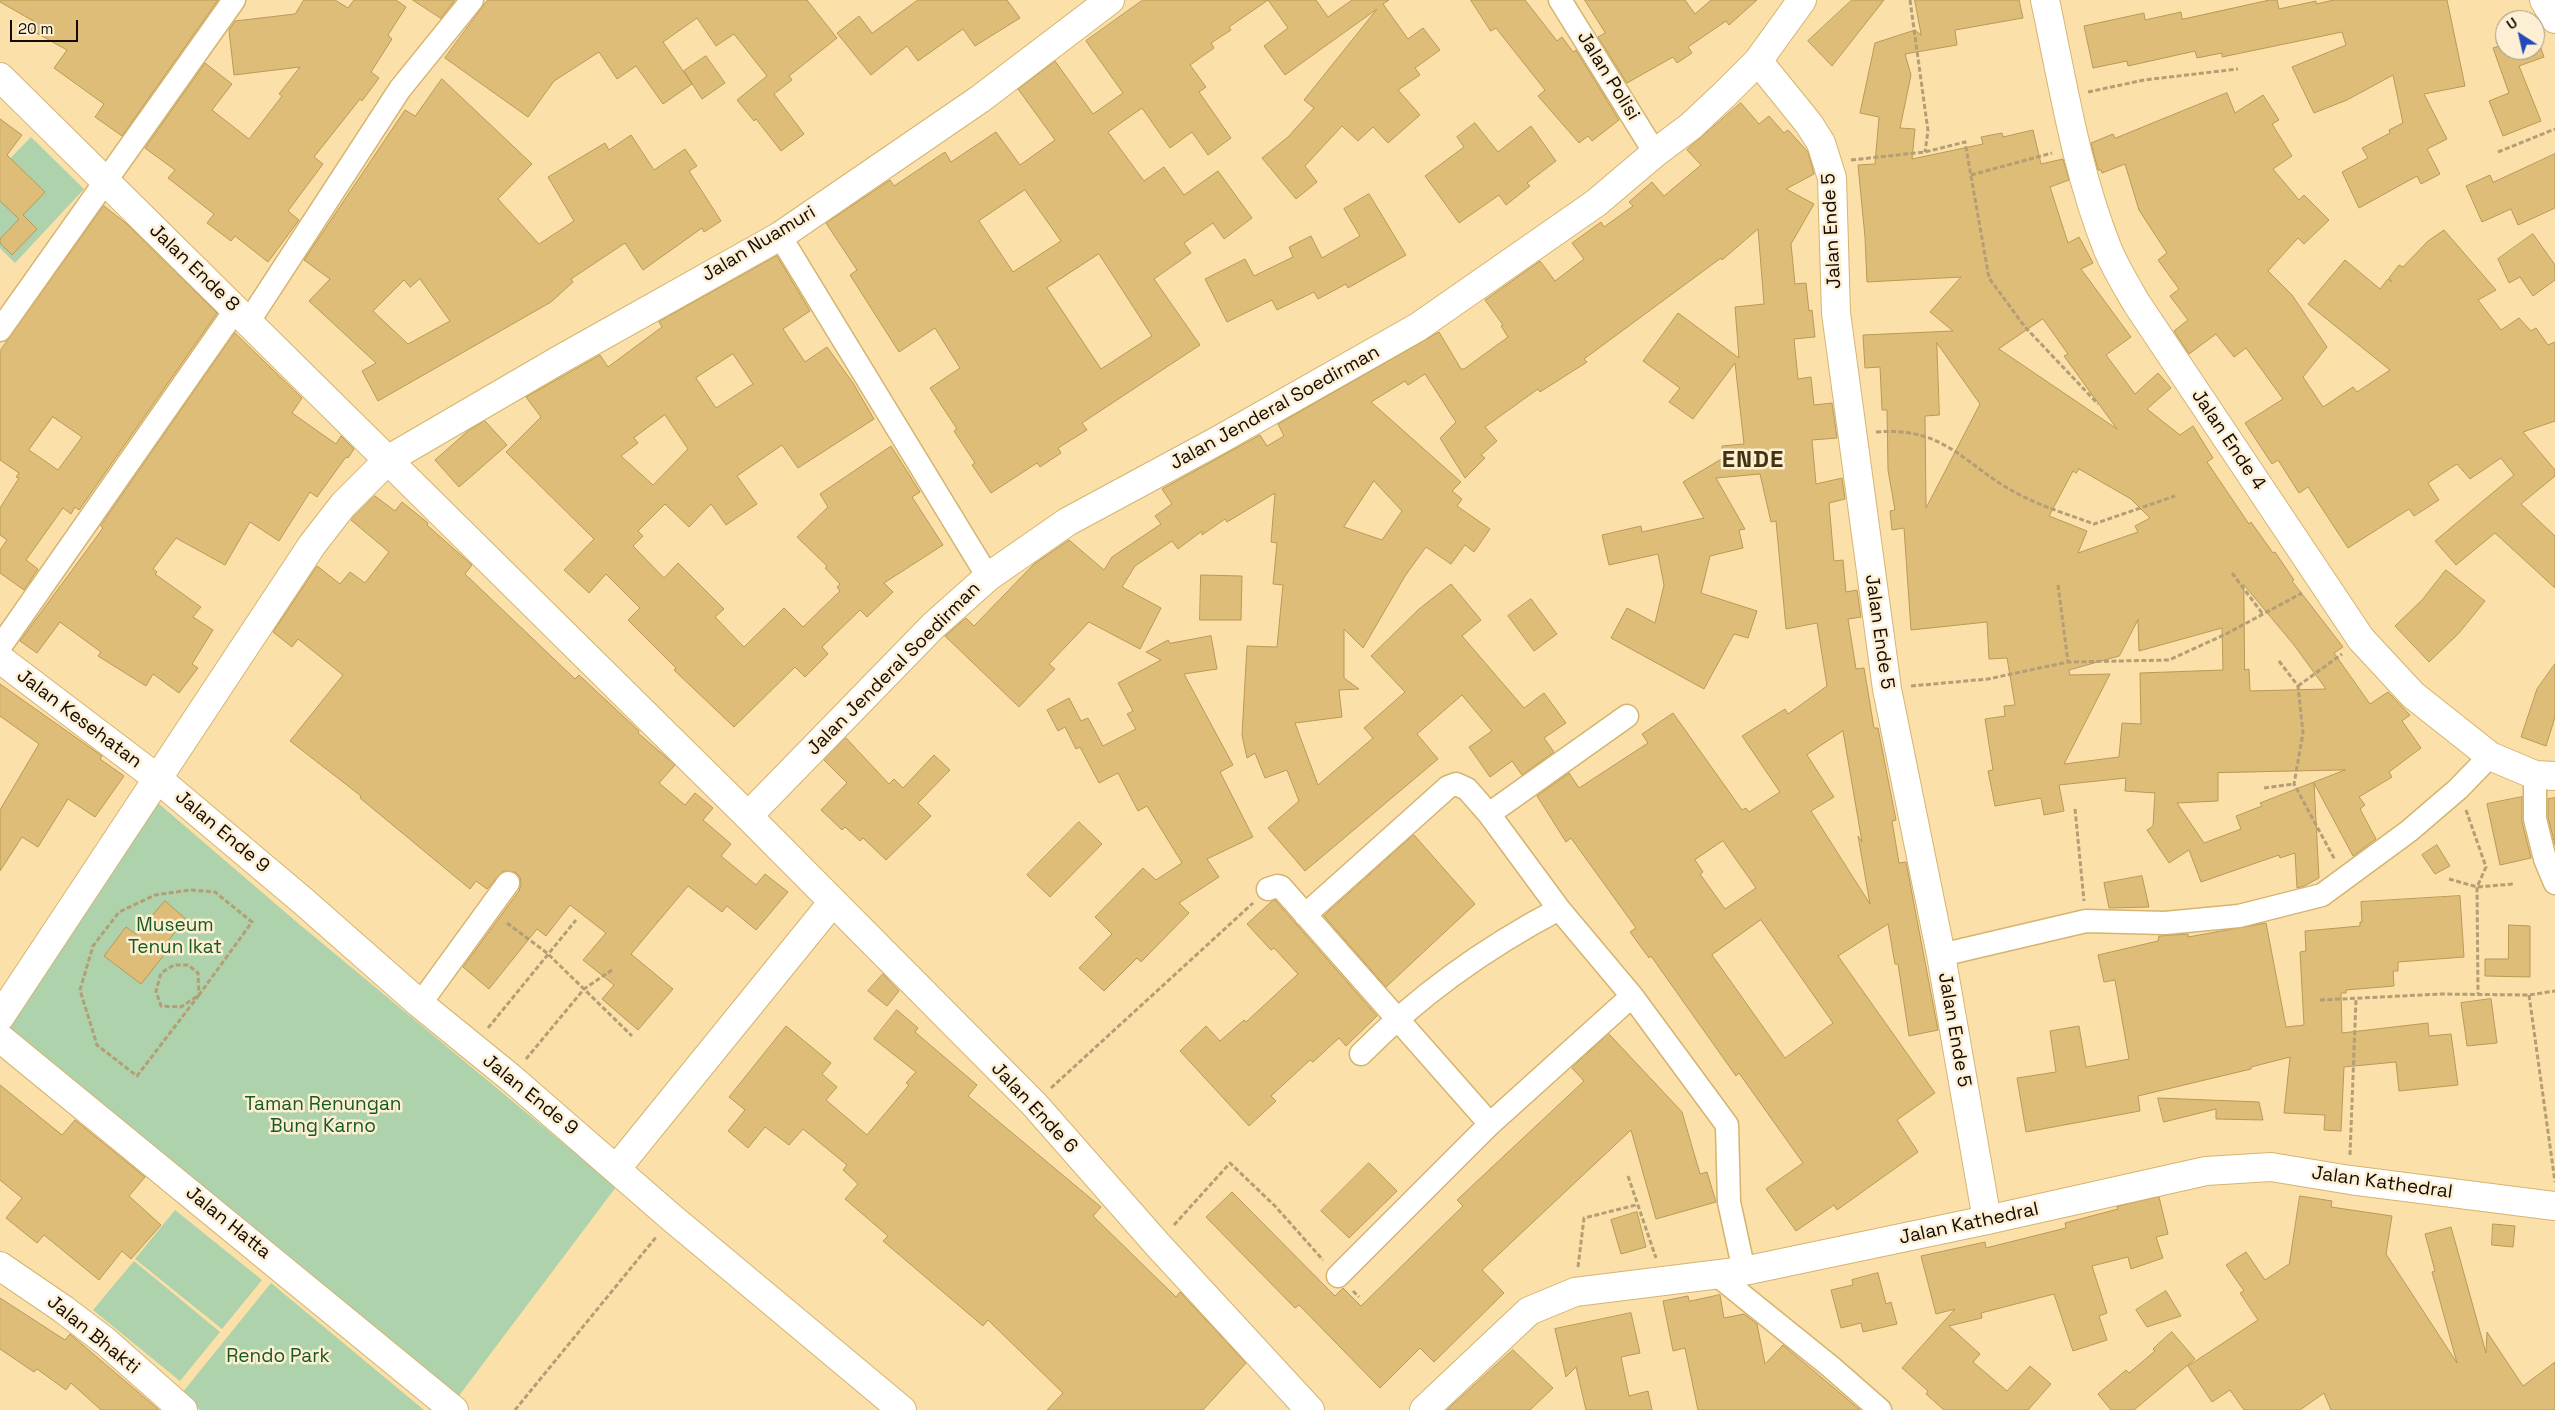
<!DOCTYPE html>
<style>
body{margin:0}
#map{position:relative;width:2555px;height:1410px;overflow:hidden;background:#fbe0a9;font-family:"Space Grotesk",sans-serif}
canvas{display:block}
.north{position:absolute;left:2495px;top:10px;width:50px;height:50px;box-sizing:border-box;background:#fcefd4;border:1px solid #9f937f;border-radius:50%;rotate:325deg;font-size:14px;font-weight:700;line-height:20px;text-align:center;color:#140a00}
.north::after{content:'';display:block;margin:auto;width:18px;height:22px;background:#214ab8;clip-path:polygon(50% 0,100% 100%,50% 72%,0 100%)}
.scale{position:absolute;left:10px;top:20px;width:68px;height:22px;box-sizing:border-box;border:2px solid #140a00;border-top:0;padding-left:6px;font-size:15px;line-height:18px;white-space:nowrap;color:#140a00;-webkit-text-stroke:4px #fcefd4;paint-order:stroke}
</style>
<div id="map">
<canvas width="2555" height="1410"></canvas>
<div class="north">U</div>
<div class="scale">20 m</div>
</div>
<script>
const ctx = document.querySelector('canvas').getContext('2d');
ctx.lineJoin = 'round';
function paint(path, color) {
  ctx.fillStyle = color;
  ctx.fill(path, 'evenodd');
}
function stroke(path, color, width, dash) {
  ctx.strokeStyle = color;
  ctx.lineWidth = width;
  ctx.lineCap = dash ? 'butt' : 'round';
  ctx.setLineDash(dash || []);
  ctx.stroke(path);
}
function write(font, color, halo, rows, align = 'center') {
  ctx.font = font + ' "Space Grotesk",sans-serif';
  ctx.lineWidth = 5;
  ctx.setLineDash([]);
  ctx.textBaseline = 'middle';
  ctx.strokeStyle = halo;
  ctx.fillStyle = color;
  for (const [text, x, y, turn = 0] of rows) {
    ctx.save();
    ctx.translate(x, y);
    ctx.rotate((+turn || 0) * Math.PI / 180);
    ctx.textAlign = isNaN(turn) ? turn : align;
    if (halo) ctx.strokeText(text, 0, 0);
    ctx.fillText(text, 0, 0);
    ctx.restore();
  }
}
paint(new Path2D(`
 M31,137L84,189L15,263L0,248V169Z
 M158,803L299,924L616,1187L458,1397L1,1032Z
 M175,1210L262,1280L222,1329L135,1259Z
 M134,1261L220,1332L180,1381L93,1310Z
 M271,1283L424,1410H200L182,1393Z`), '#add2ac');
const building = new Path2D(`
 M0,0H218L122,136L95,117L104,104L54,68L67,50L31,30L35,22L0,2Z
 M304,0H335L348,8L354,0H396L406,7L388,35L392,39L371,72L379,78L362,101L360,99L314,157L323,164L288,211L299,220L268,262L235,236L231,241L207,223L214,214L168,178L175,170L145,148L205,63L232,84L212,110L249,139L282,96L279,94L300,67L234,75L229,30L235,21L295,14Z
 M413,0H455L441,18Z
 M488,0H807L837,38L789,76L792,80L774,94L804,134L781,151L756,119L754,121L737,100L767,76L734,34L716,46L697,18L663,42L692,84L663,104L636,66L617,79L599,52L554,81L528,117L445,58Z
 M918,0H1007L1020,18L975,46L963,29L918,61L907,46L871,75L837,33L859,16L872,33Z
 M1143,0H1316L1328,17L1352,0H1389L1383,4L1408,39L1423,28L1440,50L1415,68L1420,75L1398,90L1420,115L1388,143L1373,127L1358,141L1342,126L1305,166L1317,182L1296,199L1262,158L1288,137L1314,108L1304,100L1377,9L1285,75L1264,46L1288,28L1268,0L1229,27L1231,30L1211,43L1214,48L1190,65L1206,87L1199,92L1231,138L1208,155L1192,132L1170,148L1142,108L1108,132L1144,181L1164,167L1184,195L1218,171L1252,218L1224,239L1213,223L1184,243L1191,253L1154,279L1200,345L1082,423L1087,430L1058,448L1061,453L1040,467L1037,463L991,493L972,465L975,463L954,431L957,429L930,388L960,368L935,328L899,352L850,275L857,270L826,223L890,180L894,186L945,152L951,162L996,132L1020,165L1055,140L1018,89L1055,61L1093,114L1123,93L1086,41ZM1025,190L1061,241L1013,272L979,221ZM1099,254L1152,336L1101,369L1047,288Z
 M1471,0H1525L1557,41L1562,37L1573,52L1576,50L1619,120L1592,141L1588,136L1579,143L1538,96L1545,90L1496,28L1491,31Z
 M1585,0H1685L1695,14L1711,0H1757L1729,25L1726,21L1688,47L1692,53L1677,63L1673,57L1627,83L1598,37L1605,33Z
 M1852,0H1884L1832,66L1808,41Z
 M1915,0H2019L2023,18L1955,30L1957,45L1905,54L1911,75L1900,128L1915,129L1912,159L1983,144L1981,137L2002,133L2003,137L2033,130L2041,164L2063,159L2069,180L2050,187L2068,243L2079,237L2093,263L2081,269L2131,337L2106,355L2135,394L2158,373L2171,388L2147,409L2180,435L2193,426L2213,458L2207,462L2249,524L2251,522L2273,553L2275,552L2294,580L2292,581L2343,647L2334,653L2370,704L2388,692L2410,715L2402,721L2421,748L2389,772L2392,777L2359,797L2365,805L2360,809L2376,839L2353,856L2314,783L2319,878L2304,886L2297,888L2295,853L2280,858L2279,855L2201,882L2189,850L2169,863L2147,830L2153,826L2155,793L2125,791L2126,778L2059,785L2064,811L2044,815L2041,798L1995,806L1988,771L1993,770L1985,719L2005,716L2004,706L2015,705L2007,658L1989,659L1987,622L1911,630L1904,528L1892,530L1890,511L1895,510L1888,470L1887,410H1882L1880,367L1865,368L1863,335L1953,331L1930,312L1961,277L1867,282L1865,237L1858,165L1875,164L1879,117L1860,113L1875,43L1915,30L1921,35ZM2043,319L2068,354L2064,356L2117,429L1999,349ZM1937,343L1980,404L1926,508L1925,416L1939,415ZM2079,469L2131,499L2150,518L2135,526L2138,532L2078,553L2087,531L2049,516L2073,471L2076,473ZM2244,585L2294,645L2326,689L2250,691L2249,669L2245,670ZM2138,620L2139,651L2222,628L2223,670L2140,673L2141,724L2122,723L2119,757L2064,764L2110,674L2070,675L2069,670L2119,656ZM2345,770L2260,803L2262,806L2236,816L2241,829L2204,843L2177,803L2218,801V773Z
 M2270,0H2277L2279,9L2316,1V4L2334,0H2447L2465,86L2424,94L2447,139L2427,149L2440,174L2421,184L2417,176L2359,208L2342,172L2368,158L2362,148L2390,133L2389,130L2403,123L2393,75L2347,100L2314,113L2292,67L2346,45L2342,32L2222,57V53L2197,58L2195,51L2128,66L2127,61L2093,68L2084,26L2144,13L2145,20L2181,12L2182,19Z
 M2536,34L2544,57L2519,66L2541,121L2503,136L2489,101L2509,93L2493,48L2505,44V50H2535Z
 M706,56L725,83L702,99L684,71Z
 M442,79L532,164L498,199L539,244L574,221L548,177L605,143L609,150L631,135L654,170L685,149L697,166L689,171L721,221L704,232L702,228L643,270L625,243L571,279L573,282L551,302L378,401L362,371L376,363L309,301L330,279L304,260L405,110L415,116ZM420,279L450,321L408,344L373,311L404,280L410,287Z
 M2227,93L2235,113L2263,95L2279,120L2272,124L2292,156L2273,169L2299,200L2304,195L2329,220L2304,244L2298,238L2268,271L2292,295L2327,347L2303,377L2323,407L2353,387L2357,392L2390,370L2308,304L2345,260L2380,289L2388,279L2392,282L2389,278L2399,265L2403,267L2428,241L2444,230L2496,290L2478,300L2501,330L2519,318L2531,331L2536,328L2548,345L2555,342V421L2523,432L2555,470V476L2521,504L2555,536V588L2495,533L2456,565L2435,541L2514,475L2501,458L2470,479L2457,464L2428,483L2439,500L2414,516L2409,509L2348,548L2308,487L2299,493L2278,460L2272,464L2245,423L2283,399L2246,348L2234,357L2216,334L2189,354L2174,331L2188,320L2170,296L2179,289L2158,260L2167,253L2139,210L2125,164L2102,173L2101,170H2098L2091,143L2113,134L2115,138Z
 M1741,103L1759,124L1769,116L1784,133L1788,130L1808,152L1814,174L1786,189L1814,204L1791,244L1795,284L1806,283L1809,311L1812,310L1815,337L1794,339L1798,379L1811,377L1814,405L1832,403L1837,438L1812,440L1816,484L1842,478L1845,499L1829,503L1834,561L1843,560L1846,592L1857,590L1861,617L1848,619L1856,669L1864,668L1874,728H1878L1896,820L1892,821L1899,863L1906,862L1938,1030L1909,1036L1898,964H1895L1888,924L1838,956L1935,1093L1897,1120L1918,1152L1837,1210L1834,1205L1796,1231L1766,1189L1803,1163L1739,1073L1736,1076L1651,956L1649,958L1630,932L1636,928L1571,838L1566,842L1537,796L1569,773L1579,788L1648,743L1642,734L1673,713L1742,810L1746,808L1749,812L1780,792L1742,736L1785,709L1788,714L1827,686L1817,623L1786,629L1776,521L1771,522L1760,474L1716,478L1745,529L1739,530L1743,548L1710,556L1701,593L1757,611L1748,638L1734,634L1704,689L1611,638L1627,608L1655,623L1664,585L1658,554L1609,565L1602,535L1641,526L1642,532L1704,518L1683,482L1723,458L1722,446L1744,444L1735,363L1693,419L1669,402L1680,388L1643,361L1678,313L1739,358L1735,307L1764,304L1758,229L1722,260L1721,258L1584,359L1587,362L1540,392L1538,389L1485,427L1497,441L1481,455L1485,458L1465,478L1440,438L1456,422L1425,374L1408,385L1405,381L1371,402L1461,482L1452,491L1462,499L1457,506L1490,529L1474,552L1465,545L1451,564L1426,547L1405,576L1363,648L1344,629V678L1359,689L1339,690L1342,717L1295,723L1318,785L1373,738L1364,728L1405,692L1371,656L1419,609L1451,584L1481,620L1462,636L1524,708L1544,693L1566,723L1544,738L1554,752L1522,775L1512,761L1490,777L1469,747L1492,731L1462,695L1417,734L1438,759L1305,871L1268,828L1299,801L1287,770L1265,778L1255,753L1247,758L1242,735L1247,646L1277,647L1283,585L1273,584L1277,543L1271,542L1275,493L1227,522L1225,519L1202,535V531L1178,549L1172,541L1135,566L1122,587L1161,608L1140,649L1089,622L1049,664L1055,669L1019,707L945,636L966,618L974,626L1034,564L1069,540L1104,570L1112,557L1161,524L1155,516L1172,504L1162,489L1260,435L1267,446L1284,436L1278,424L1439,332L1461,369H1464L1508,337L1501,326L1503,325L1485,300L1540,261L1555,281L1584,259L1572,243L1601,222L1604,227L1633,206L1629,202L1652,182L1664,196L1701,165L1687,150ZM1374,481L1402,511L1382,540L1344,527ZM1843,731L1862,842L1858,836L1870,904L1811,811L1834,797L1807,755ZM1723,841L1756,888L1725,909L1700,874L1703,872L1695,860ZM1761,920L1833,1023L1785,1058L1712,955Z
 M0,119L22,135L7,155L45,192L23,215L37,229L12,255L0,243V239L19,219L0,201Z
 M1475,123L1498,152L1531,126L1556,161L1527,183L1530,186L1506,205L1499,195L1459,223L1425,176L1464,147L1457,137Z
 M2555,154V208L2518,225L2511,209L2482,222L2466,186L2490,175L2493,182Z
 M1369,194L1406,255L1348,288L1346,284L1318,299L1314,292L1277,310L1272,300L1227,322L1205,279L1245,259L1254,276L1293,257L1289,247L1311,236L1322,258L1360,236L1344,209Z
 M104,206L127,224L217,313L79,510L75,507L71,514L63,508L26,560L38,569L24,590L0,573V550L7,540L0,535V508L19,478L16,477L19,473L0,460V351ZM53,417L82,437L58,470L29,450Z
 M2533,234L2555,265V280L2533,296L2520,277L2509,283L2498,259Z
 M777,256L810,311L783,329L805,362L827,347L853,383L874,419L798,468L782,445L737,476L757,504L726,525L711,504L689,527L665,504L638,531L643,536L633,546L664,578L678,563L724,609L715,617L744,647L784,608L803,627L840,591L837,587L840,584L825,568L827,566L797,537L828,507L820,494L891,446L920,492L912,497L943,545L884,583L893,592L867,617L860,610L822,647L828,654L805,677L795,667L734,727L674,670L676,668L628,620L640,608L606,574L589,593L564,570L594,539L506,452L541,417L526,397L600,355L608,367L662,327L659,322ZM733,354L753,384L716,408L696,378ZM665,415L688,449L653,485L621,456L638,443L634,438Z
 M235,333L302,398L292,413L336,444L341,436L354,449L348,458L346,457L317,497L310,492L279,541L250,522L225,565L176,538L153,569L157,572L155,574L201,607L193,617L213,630L192,664L198,668L179,693L153,674L146,686L98,656L101,652L60,622L37,653L20,641L103,528L101,526Z
 M485,421L507,445L459,487L435,460L468,431Z
 M375,496L395,511L402,502L428,523L427,525L472,565L465,574L575,679L579,675L639,731L638,733L675,765L659,783L685,805L695,793L713,808L703,820L731,844L721,856L756,885L765,874L788,892L756,930L727,906L722,912L688,886L631,954L673,989L638,1030L602,999L614,985L583,960L606,933L570,905L546,936L537,929L489,989L463,967L519,891L521,884L520,877L515,872L503,871L487,889L476,881L470,889L360,798L361,796L290,741L343,675L298,639L292,647L273,632L317,566L340,584L350,572L365,583L389,552L351,520Z
 M2446,570L2485,601L2459,633L2429,662L2395,626L2422,600Z
 M1201,575L1242,576L1241,620H1200Z
 M1531,599L1557,634L1534,651L1508,616Z
 M1211,636L1217,669L1184,674L1233,765L1220,772L1253,837L1207,859L1219,877L1179,903L1189,913L1141,962L1137,958L1104,991L1079,968L1112,934L1095,917L1143,868L1156,880L1182,863L1147,806L1138,811L1118,773L1099,783L1080,747L1076,749L1065,727L1058,731L1047,710L1069,698L1081,721L1088,718L1103,746L1136,729L1127,714L1133,711L1118,683L1161,660L1146,652L1168,640L1170,643Z
 M2555,664V717L2546,746L2521,737L2537,689Z
 M0,684L95,751L102,756L100,759L124,776L95,817L68,799L38,847L22,837L0,871V810L39,744L0,716Z
 M846,738L889,784L894,779L903,788L934,755L950,770L918,803L931,816L886,860L863,838L860,841L845,827L842,830L821,810L847,783L824,760Z
 M2522,797V822L2531,858L2500,865L2487,804Z
 M2555,798V845L2548,817V799Z
 M1079,822L1102,844L1050,897L1027,875Z
 M1414,835L1475,904L1386,987L1324,916Z
 M2437,845L2450,866L2435,874L2422,855Z
 M2142,876L2149,907L2109,908L2104,883Z
 M2460,896L2464,957L2398,962V971H2393L2394,986L2346,990V993H2341L2342,1033L2428,1023L2429,1036L2451,1034L2458,1085L2399,1091L2396,1062L2344,1067L2341,1131L2324,1130L2325,1115L2284,1113L2290,1057L2251,1067V1069L2138,1096L2140,1111L2026,1132L2017,1078L2056,1072L2050,1031L2079,1026L2086,1067L2129,1059L2115,980L2104,982L2098,955L2158,941L2159,936L2188,934V937L2266,923L2286,1027L2304,1025L2300,952L2306,951L2305,931L2360,926V922H2362L2361,902Z
 M1275,900L1377,1016L1346,1046L1339,1038L1313,1062L1310,1060L1271,1096L1276,1101L1249,1126L1180,1051L1206,1026L1220,1041L1244,1020L1246,1022L1298,974L1274,948L1271,950L1247,924L1271,902Z
 M165,901L186,919L159,952L164,955L141,984L104,956L126,927L136,934Z
 M2509,925L2530,926V977L2485,976V959H2508Z
 M883,974L899,991L887,1006L868,991Z
 M2491,999L2497,1043L2467,1046L2461,1003Z
 M897,1010L918,1028L915,1032L977,1085L968,1096L1101,1207L1093,1216L1176,1297L1180,1292L1246,1363L1203,1410H1047L1063,1393L988,1320L983,1326L883,1241L888,1236L845,1199L858,1184L843,1170L847,1165L803,1129L789,1145L765,1127L748,1148L728,1131L745,1110L729,1097L786,1026L831,1063L822,1074L837,1087L826,1100L867,1135L909,1085L906,1083L916,1072L874,1039Z
 M1609,1034L1682,1112L1700,1174L1707,1172L1716,1202L1656,1219L1631,1130L1482,1270L1504,1293L1434,1362L1420,1348L1380,1388L1299,1305L1295,1308L1206,1217L1232,1192L1335,1296L1343,1288L1361,1306L1463,1206L1457,1200L1584,1081L1572,1068Z
 M0,1085L62,1135L75,1120L145,1177L129,1196L161,1225L131,1259L122,1251L99,1280L44,1235L37,1243L6,1218L22,1198L0,1180Z
 M2158,1098L2259,1102L2263,1120L2216,1119V1109L2164,1122Z
 M1369,1163L1397,1191L1349,1238L1321,1211Z
 M2300,1196L2332,1201L2331,1207L2392,1216L2386,1254L2457,1363L2432,1272L2435,1271L2425,1234L2451,1227L2486,1353L2487,1332L2523,1386L2555,1362V1410H2331L2324,1393L2300,1410H2244L2230,1390L2212,1402L2188,1366L2258,1320L2240,1293L2244,1291L2226,1265L2246,1252L2265,1280L2289,1264Z
 M2159,1197L2168,1234L2156,1237L2163,1258L2131,1269L2128,1257L2092,1266L2107,1313L2099,1316L2107,1340L2073,1351L2054,1294L1981,1313L1982,1318L1949,1326L1980,1354L1973,1362L2007,1391L2030,1366L2051,1384L2028,1410H1944L1926,1394L1928,1391L1902,1368L1955,1309L1936,1314L1921,1256L1985,1242L1986,1248L2066,1228L2065,1223L2118,1209L2117,1207Z
 M1637,1212L1646,1247L1621,1254L1611,1220Z
 M2493,1224L2515,1226L2513,1247L2492,1245Z
 M1878,1273L1886,1304L1891,1302L1897,1324L1863,1332L1861,1323L1841,1328L1831,1290L1853,1285L1852,1280Z
 M2166,1291L2181,1316L2147,1327L2136,1310Z
 M1720,1295L1724,1318L1744,1314L1757,1324L1765,1364L1783,1345L1860,1410H1698L1685,1348L1673,1351L1663,1301L1688,1296L1689,1301Z
 M0,1298L65,1340L70,1334L159,1410H101L71,1383L66,1390L37,1369L34,1372L0,1349Z
 M1631,1313L1640,1353L1621,1357L1629,1396L1648,1391L1652,1410H1586L1576,1367L1566,1377L1555,1329Z
 M2172,1332L2195,1359L2134,1410H2111L2098,1394L2126,1370L2129,1373L2155,1351L2153,1349L2158,1344Z
 M1513,1350L1553,1388L1530,1410H1447Z`);
paint(building, '#debd79');
stroke(building, '#ba9956', 1);
const minor = new Path2D(`
 M1560,0L1655,153
 M780,236L988,577
 M249,321L400,89L472,0
 M0,330L234,0
 M0,647L236,309
 M2535,775V819L2545,859L2555,883
 M1489,814L1627,716
 M1268,889L1277,886L1281,887L1490,1124
 M1305,915L1448,787L1456,784L1467,789L1489,814L1559,909L1632,996L1727,1125L1729,1202L1744,1271
 M1941,955L2086,921L2165,923L2239,916L2322,895L2409,831L2458,789L2490,756
 M420,1004L508,883
 M1361,1054C1418,996 1487,947 1559,909
 M1717,1275L1831,1367L1880,1410
 M1338,1276L1490,1124L1632,996`);
const tertiary = new Path2D(`
 M2045,0C2063,84 2076,170 2108,250C2116,269 2127,287 2137,304L2361,639L2413,695L2490,756L2535,775L2555,776
 M2544,0L2555,19
 M1758,61L1809,124L1821,143L1832,178L1836,313L1887,689L1941,955L1987,1220
 M0,77L748,816L1034,1104L1157,1244L1310,1410
 M748,816L933,626L988,577L1067,522L1217,441L1418,327L1596,203L1655,153L1691,126L1724,95L1758,61L1802,0
 M0,1017L312,545L343,505L389,459L559,360L780,236L980,99L1110,0
 M0,1038L454,1410
 M617,1168L832,903
 M0,1266L63,1309L105,1341L183,1410`);
const trunk = new Path2D(`
 M0,659L158,779L303,901L420,1004L511,1078L672,1218L902,1410
 M1424,1410L1529,1311L1575,1292L1744,1271L1987,1220L2206,1171L2271,1167L2350,1180L2555,1206`);
stroke(minor, '#d5b470', 25);
stroke(tertiary, '#d5b470', 30);
stroke(trunk, '#d5b470', 30);
stroke(new Path2D(`
 M1910,0L1928,131L1925,152
 M2088,92L2144,80L2238,69
 M2498,152L2555,129
 M1851,160L1925,152L1965,142L1989,278L2025,327L2098,404
 M1971,175L2052,153
 M1876,432C1947,426 1965,467 2020,495C2043,507 2070,515 2094,524L2175,496
 M2232,573L2262,613
 M2058,585L2068,662
 M2279,661L2298,686L2303,733L2294,784L2335,860
 M1911,686L1988,679L2068,662L2169,660L2226,634L2302,593
 M2298,686L2342,654
 M2264,788L2294,784
 M2075,809L2084,901
 M2466,810L2486,867L2477,887L2478,994
 M2449,879L2477,887L2514,884
 M507,923L547,953L632,1036
 M199,995L137,1076L97,1045L80,990L93,946L119,912L155,895L190,890L215,892L252,922L199,995L181,1007L161,1006L156,991L161,973L174,965H188L198,973L199,995
 M2529,995L2555,1182
 M2320,1000L2441,994L2529,995L2555,991
 M488,1028L576,920
 M526,1059L584,989L612,970
 M1051,1088L1253,903
 M2350,1155L2356,999
 M1628,1176L1656,1258
 M1174,1225L1230,1163L1275,1206L1323,1260
 M1578,1267L1584,1218L1636,1205
 M1353,1291L1359,1297
 M515,1410L657,1236`), '#b49e75', 3, [5, 2.5]);
stroke(minor, '#fff', 22);
stroke(tertiary, '#fff', 28);
stroke(trunk, '#fff', 28);
write('19px', '#140a00', '#fcefd4', [
 ["Jalan Polisi",1608,76,58],
 ["Jalan Ende 5",1832,231,-93],
 ["Jalan Nuamuri",759,244,-31],
 ["Jalan Ende 8",194,268,44],
 ["Jalan Jenderal Soedirman",1275,408,-29],
 ["Jalan Ende 4",2228,440,56],
 ["Jalan Ende 5",1879,632,82],
 ["Jalan Jenderal Soedirman",894,669,-45],
 ["Jalan Kesehatan",79,719,37],
 ["Jalan Ende 9",222,832,40],
 ["Jalan Ende 5",1954,1030,80],
 ["Jalan Ende 9",530,1095,39],
 ["Jalan Ende 6",1034,1108,47],
 ["Jalan Kathedral",2382,1183,8],
 ["Jalan Hatta",228,1223,39],
 ["Jalan Kathedral",1969,1224,-12],
 ["Jalan Bhakti",93,1335,39]
]);
write('19px', '#165b1d', '#fcefd4', [
 ["Museum",175,926],
 ["Tenun Ikat",175,948],
 ["Taman Renungan",323,1105],
 ["Bung Karno",323,1127],
 ["Rendo Park",278,1357]
]);
ctx.letterSpacing = '1px';
write('bold 24px', '#42320d', '#fcefd4', [
 ["ENDE",1753,460]
]);
ctx.letterSpacing = '0px';
</script>
